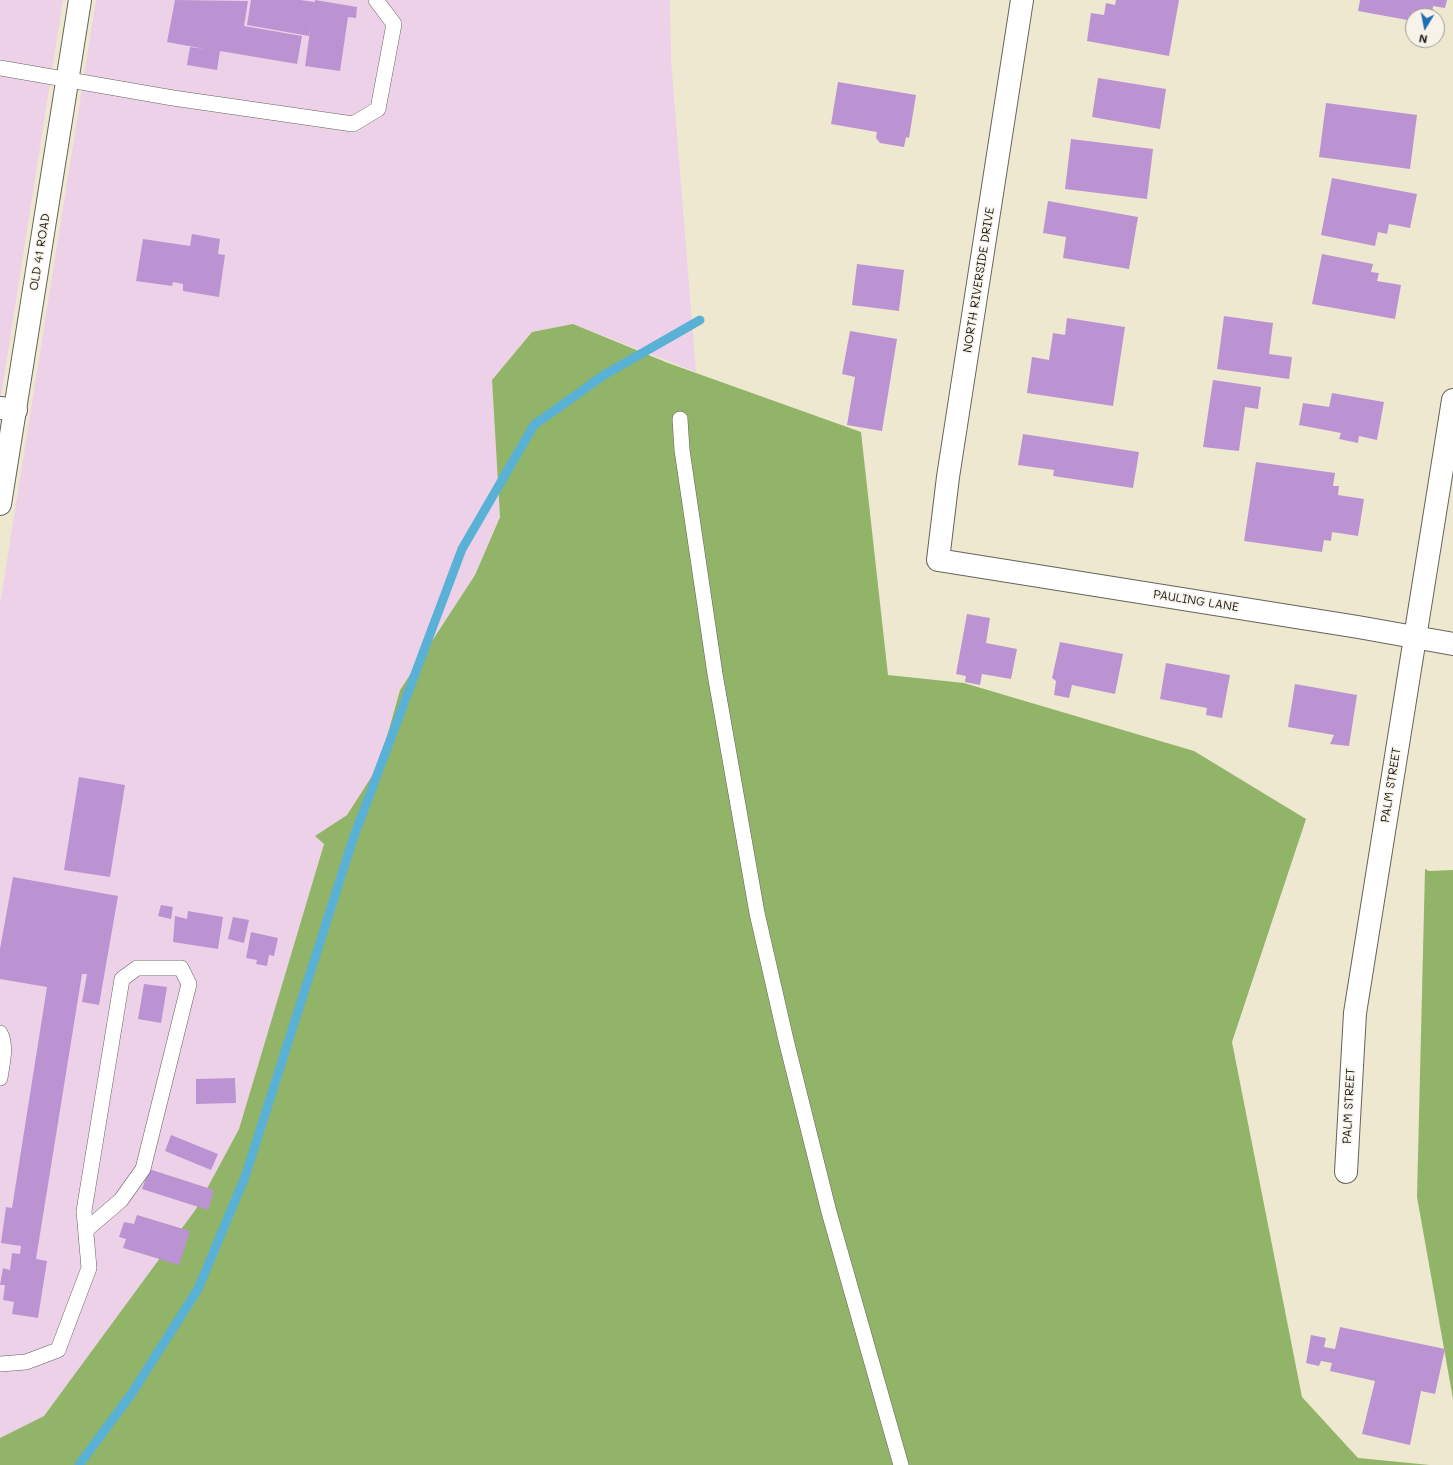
<!DOCTYPE html>
<style>
body{margin:0}
#map{position:relative;width:1453px;height:1465px;overflow:hidden;background:#efe8d0;font-family:Mali,sans-serif}
canvas{display:block}
.north{position:absolute;left:1405px;top:8px;width:40px;height:40px;box-sizing:border-box;background:#f7f3e8;border:1px solid #9f9d96;border-radius:50%;rotate:190deg;font-size:11px;font-weight:700;line-height:16px;text-align:center;color:#1c1c1c}
.north::after{content:'';display:block;margin:auto;width:14px;height:18px;background:#1f6fb2;clip-path:polygon(50% 0,100% 100%,50% 72%,0 100%)}
</style>
<div id="map">
<canvas width="1453" height="1465"></canvas>
<div class="north">N</div>
</div>
<script>
const ctx = document.querySelector('canvas').getContext('2d');
ctx.lineJoin = 'round';
function paint(path, color) {
  ctx.fillStyle = color;
  ctx.fill(path, 'evenodd');
}
function stroke(path, color, width, dash) {
  ctx.strokeStyle = color;
  ctx.lineWidth = width;
  ctx.lineCap = dash ? 'butt' : 'round';
  ctx.setLineDash(dash || []);
  ctx.stroke(path);
}
function write(font, color, halo, rows, align = 'center') {
  ctx.font = font + ' Mali,sans-serif';
  ctx.lineWidth = 3;
  ctx.setLineDash([]);
  ctx.textBaseline = 'middle';
  ctx.strokeStyle = halo;
  ctx.fillStyle = color;
  for (const [text, x, y, turn = 0] of rows) {
    ctx.save();
    ctx.translate(x, y);
    ctx.rotate((+turn || 0) * Math.PI / 180);
    ctx.textAlign = isNaN(turn) ? turn : align;
    if (halo) ctx.strokeText(text, 0, 0);
    ctx.fillText(text, 0, 0);
    ctx.restore();
  }
}
paint(new Path2D(`
 M0,0H63L0,403Z
 M96,0H670L671,59L696,372L573,324L532,332L492,380L500,516L475,575L400,689L379,765L347,815L316,836L324,844L239,1129L196,1209L44,1416L0,1438V604Z`), '#edd1e9');
paint(new Path2D(`
 M573,324L668,363L861,432L888,675L964,683L1194,751L1306,819L1232,1042L1302,1397L1358,1458L1430,1465H0V1438L44,1416L196,1209L239,1129L324,844L315,836L347,815L379,765L400,690L475,575L500,517L492,380L532,332Z
 M1425,869L1429,871L1453,870V1399L1417,1197Z`), '#92b468');
stroke(new Path2D(`
 M79,1465L132,1393L198,1289L245,1177L353,839L462,549L534,425L604,375L700,320`), '#59b1d6', 9);
paint(new Path2D(`
 M175,0L248,1L244,26L302,36L297,64L220,51L217,70L187,65L190,47L205,49L167,42Z
 M251,0H300L315,2V0L357,7L356,18L348,17L340,71L305,66L311,24L309,36L247,25Z
 M1116,0H1179L1169,56L1087,41L1091,13L1104,15L1106,3L1115,5Z
 M1360,0H1447L1445,8L1433,6L1432,16H1413V21L1358,11Z
 M1098,78L1166,89L1160,129L1092,117Z
 M838,82L916,95L909,138L906,137L904,147L880,143L876,138L877,132L831,124Z
 M1326,103L1417,115L1410,169L1319,157Z
 M1071,139L1153,149L1147,199L1065,189Z
 M1332,178L1417,194L1410,228L1389,224L1387,234L1378,232L1375,246L1321,235Z
 M1048,201L1138,217L1129,269L1063,258L1066,237L1043,233Z
 M192,234L220,239L218,254L225,255L219,297L183,291V284L173,282L172,286L136,281L143,239L190,246Z
 M1322,254L1373,264L1371,272L1379,273L1377,281L1401,285L1395,319L1312,304Z
 M857,264L904,270L899,311L852,305Z
 M1224,316L1273,323L1269,354L1292,357L1289,379L1217,369Z
 M1067,318L1125,327L1113,406L1027,393L1032,357L1049,360L1053,333L1065,335Z
 M850,331L897,339L882,431L847,425L855,377L842,374Z
 M1213,380L1261,387L1258,409L1245,407L1239,451L1203,447Z
 M1332,393L1384,402L1377,440L1359,436L1358,443L1339,439L1341,433L1299,425L1303,403L1329,407Z
 M1023,434L1139,452L1133,488L1053,476L1054,470L1018,465Z
 M1256,462L1335,473L1333,486H1339L1338,495L1364,499L1358,536L1332,532L1331,541L1324,540L1322,552L1244,541Z
 M967,614L990,618L986,643L1017,649L1011,679L982,674L980,685L965,682L966,676L956,674Z
 M1060,642L1123,654L1115,694L1072,685L1069,698L1054,695L1056,681L1052,678Z
 M1166,663L1230,675L1222,718L1206,715L1207,708L1160,699Z
 M1295,684L1357,695L1349,746L1330,744L1334,735L1288,727Z
 M79,777L125,785L110,877L64,870Z
 M13,877L118,896L99,1005L82,1002L87,974H82L36,1259L47,1261L38,1318L12,1314L14,1302L3,1300L5,1285H0L3,1268L10,1270L12,1253L20,1254L21,1246L1,1243L6,1207L12,1208L47,987L0,979V949Z
 M161,905L173,907L171,919L158,916Z
 M188,911L223,917L218,949L173,942L175,916L187,919Z
 M233,917L249,920L244,943L228,939Z
 M251,932L278,938L274,956L269,955L267,966L256,964L257,960L246,958Z
 M144,984L167,987L161,1023L138,1019Z
 M235,1078L236,1103L196,1104V1079Z
 M171,1135L218,1154L211,1170L165,1151Z
 M149,1169L214,1190L208,1210L142,1189Z
 M137,1215L190,1231L179,1265L123,1248L126,1239L119,1237L124,1222L134,1224Z
 M1340,1327L1445,1349L1435,1394L1421,1391L1410,1445L1362,1434L1375,1381L1330,1371L1332,1363L1321,1361L1319,1366L1306,1363L1311,1335L1326,1338L1324,1347L1335,1349Z`), '#bc93d2');
const service = new Path2D(`
 M0,68L173,98L353,124L378,109L394,24L376,0
 M680,419L682,450L715,674L757,913L786,1040L829,1212L901,1465
 M0,1033C7,1046 2,1064 0,1078
 M0,1364L26,1362L58,1350L89,1268L84,1211L122,979L137,968H181L189,984L143,1169L121,1200L86,1230`);
const minor = new Path2D(`
 M1022,0L948,477L938,560L1358,627L1453,644
 M0,408L16,410
 M1346,1172L1355,1013L1453,400`);
const tertiary = new Path2D(`
 M0,504L80,0`);
stroke(service, '#66635b', 16);
stroke(minor, '#66635b', 24);
stroke(tertiary, '#66635b', 24);
stroke(service, '#fff', 15);
stroke(minor, '#fff', 22);
stroke(tertiary, '#fff', 22);
write('12px', '#1c1c1c', '#f7f3e8', [
 ["OLD 41 ROAD",40,252,-81],
 ["NORTH RIVERSIDE DRIVE",979,280,-81],
 ["PAULING LANE",1196,601,9],
 ["PALM STREET",1391,785,-81],
 ["PALM STREET",1349,1106,-87]
]);
</script>
